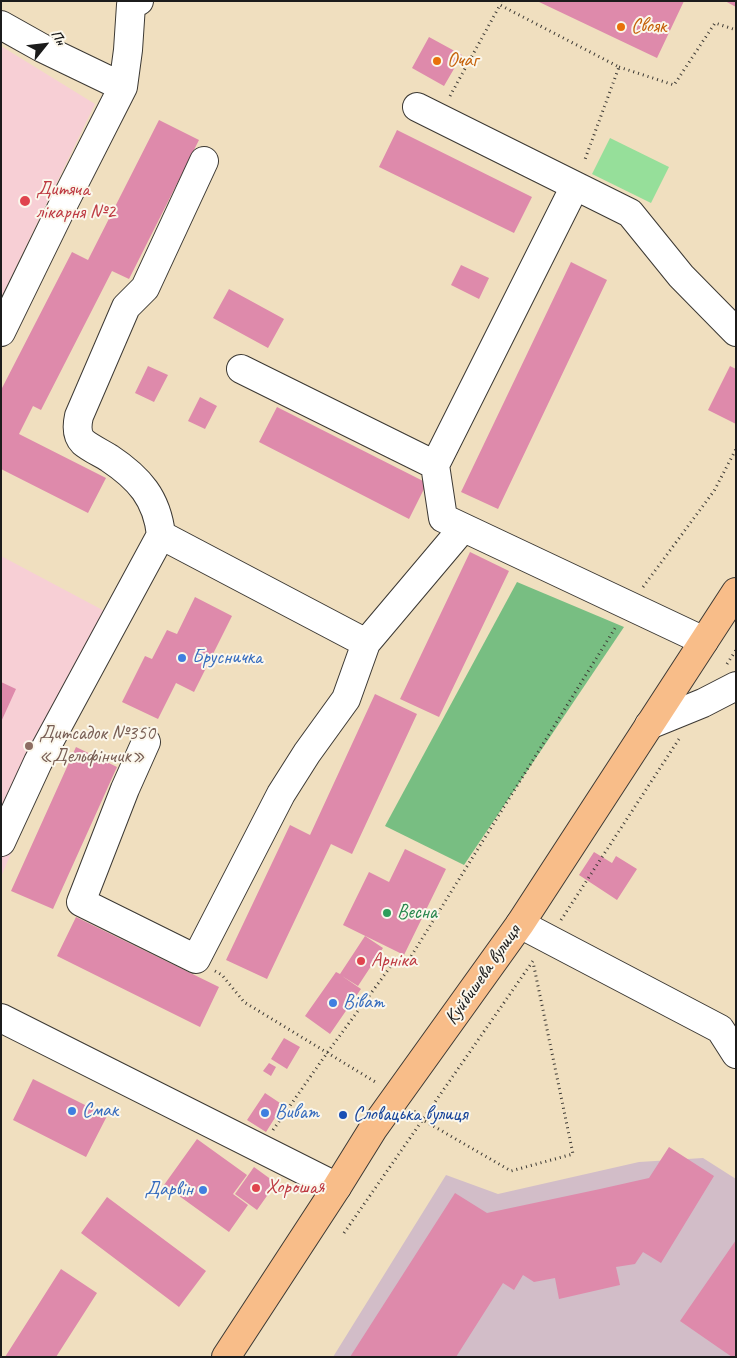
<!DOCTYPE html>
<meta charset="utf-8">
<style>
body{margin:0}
#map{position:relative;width:737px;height:1358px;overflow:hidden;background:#f0dfbf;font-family:Caveat,sans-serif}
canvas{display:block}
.frame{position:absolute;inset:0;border:2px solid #1c1c1c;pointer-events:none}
.north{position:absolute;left:20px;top:20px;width:50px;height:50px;-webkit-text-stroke:4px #fbf7ec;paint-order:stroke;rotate:61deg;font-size:14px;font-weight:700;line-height:20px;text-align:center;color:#1c1c1c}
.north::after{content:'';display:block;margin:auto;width:18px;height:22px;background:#1c1c1c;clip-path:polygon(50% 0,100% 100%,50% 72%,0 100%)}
</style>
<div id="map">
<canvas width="737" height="1358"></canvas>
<div class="frame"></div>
<div class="north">Пн</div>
</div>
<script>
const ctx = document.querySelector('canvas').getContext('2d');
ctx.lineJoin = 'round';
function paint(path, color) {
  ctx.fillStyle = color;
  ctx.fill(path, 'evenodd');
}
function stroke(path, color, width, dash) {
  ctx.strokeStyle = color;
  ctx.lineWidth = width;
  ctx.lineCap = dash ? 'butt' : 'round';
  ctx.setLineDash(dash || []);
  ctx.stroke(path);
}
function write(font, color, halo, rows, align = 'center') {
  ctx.font = font + ' Caveat,sans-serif';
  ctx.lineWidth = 4;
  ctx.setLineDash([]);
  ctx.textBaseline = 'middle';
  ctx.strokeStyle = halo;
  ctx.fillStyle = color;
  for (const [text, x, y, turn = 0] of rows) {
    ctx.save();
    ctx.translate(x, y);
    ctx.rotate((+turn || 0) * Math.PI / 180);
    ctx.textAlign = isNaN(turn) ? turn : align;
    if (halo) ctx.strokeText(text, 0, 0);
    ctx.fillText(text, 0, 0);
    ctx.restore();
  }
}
paint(new Path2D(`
 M1,46L95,104L1,298Z
 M1,556L112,615L1,877Z`), '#f7cfd5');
paint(new Path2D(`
 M703,1158L736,1179V1357H333L446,1175L498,1194L639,1162Z`), '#d2bdc8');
paint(new Path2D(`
 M610,138L669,167L651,203L592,174Z`), '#96df9a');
paint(new Path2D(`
 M517,582L624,627L464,865L385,826Z`), '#78be82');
paint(new Path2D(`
 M537,1H684L657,58Z
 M725,1H736V7Z
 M429,37L462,55L444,86L412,68Z
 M159,120L199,140L129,279L112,271L41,410L33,406L19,434L106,478L88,513L1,469V390L72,252L88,260Z
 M397,130L532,197L514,233L379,167Z
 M571,262L607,280L498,509L461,492Z
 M461,265L489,278L479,299L451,285Z
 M229,289L284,319L268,348L213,318Z
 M148,366L168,375L154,402L135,393Z
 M730,366L736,369V424L708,410Z
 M200,397L217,406L205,429L188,421Z
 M277,407L427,483L409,519L259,442Z
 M470,552L509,571L439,717L400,699Z
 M195,597L232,616L194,692L176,683L158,719L122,702L145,656L152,659L167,630L177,634Z
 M1,682L16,689L1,722Z
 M375,694L417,714L352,854L331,844L267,979L226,960L290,825L310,835Z
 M76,747L117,767L53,909L11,891Z
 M405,849L446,869L404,955L343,925L369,872L389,882Z
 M594,852L612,863L616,856L637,869L617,900L579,875Z
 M76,917L219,987L200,1027L57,956Z
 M365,936L383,948L358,986L342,976L361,989L330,1034L305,1016L336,972L340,974Z
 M284,1038L300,1047L287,1069L271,1059Z
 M269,1063L276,1067L271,1076L263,1071Z
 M33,1079L107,1116L86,1157L13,1120Z
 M265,1093L283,1105L266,1132L247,1120Z
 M197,1139L247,1175L233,1194L248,1205L229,1232L164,1185Z
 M669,1147L714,1176L661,1263L643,1252L635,1264L616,1267L620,1285L559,1299L555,1278L534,1282L523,1275L514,1290L503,1283L456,1357H350L455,1193L487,1213L600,1189L649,1178Z
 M254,1167L276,1183L257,1210L235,1194Z
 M107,1197L206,1271L179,1307L81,1233Z
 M736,1240V1357H732L680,1321Z
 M61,1269L97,1293L56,1357H5Z`), '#de8aab');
const minor = new Path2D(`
 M1,25L42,48L123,87L128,50L131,5L139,1
 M417,107L630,213L681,276L736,332
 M204,161L145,288L126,307L79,416C77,425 76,435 83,442C90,448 101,453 109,458C139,478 157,498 161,535L366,643L463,528
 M1,332L64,203L123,87
 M241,369L435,465L575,186
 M435,465L443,518L704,641
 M649,725L703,703L736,686
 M146,742L125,789L81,902L196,959L281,794L307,753L346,699L366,643
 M1,842L38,762L161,535
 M520,924L720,1029L736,1054
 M1,1018L337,1187`);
const major = new Path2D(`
 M226,1357L337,1187L373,1129L520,924L736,592`);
stroke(minor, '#3c3934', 30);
stroke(major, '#3c3934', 30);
stroke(new Path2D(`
 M501,1L500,5L619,67L584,162
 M619,67L674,85L715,23L736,30
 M450,96L500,5
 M643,587L714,491L736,449
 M727,664L736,650
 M561,920L679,739
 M215,971L222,975L244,1002L377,1083
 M414,1111L423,1120L511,1171L573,1154L533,962
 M273,1130L327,1053L391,966L410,958L617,625
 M344,1233L535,958`), '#3c3934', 3, [1, 4]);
stroke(minor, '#fff', 28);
stroke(major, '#f8bd89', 28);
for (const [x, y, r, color] of [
 [621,27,5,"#e8710a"],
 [437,61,5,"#e8710a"],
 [25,201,6,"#e0444e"],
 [182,658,5,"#3f7fe0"],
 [29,746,5,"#8d6e63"],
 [387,913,5,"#2e9e5b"],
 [361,961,5,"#e0444e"],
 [333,1003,5,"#3f7fe0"],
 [72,1111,5,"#3f7fe0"],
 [265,1113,5,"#3f7fe0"],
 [343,1115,5,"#1a4fb4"],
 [256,1188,5,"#e0444e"],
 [203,1190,5,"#3f7fe0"]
]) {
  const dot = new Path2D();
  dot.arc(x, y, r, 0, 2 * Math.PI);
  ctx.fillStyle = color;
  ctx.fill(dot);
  stroke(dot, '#fbf7ec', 2);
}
write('20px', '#c56008', '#fbf7ec', [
 ["Свояк",631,27],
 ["Очаг",447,61]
], 'left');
write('20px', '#be3a42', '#fbf7ec', [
 ["Дитяча",36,190],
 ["лікарня №2",36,213],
 ["Арніка",371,961],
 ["Хорошая",266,1188]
], 'left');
write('20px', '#366cbe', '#fbf7ec', [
 ["Брусничка",192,658],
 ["Віват",343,1003],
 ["Смак",82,1111],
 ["Виват",275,1113],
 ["Дарвін",193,1190,"right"]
], 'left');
write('20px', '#785e54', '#fbf7ec', [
 ["Дитсадок №350",39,734],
 ["«Дельфінчик»",39,757]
], 'left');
write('20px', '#27864d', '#fbf7ec', [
 ["Весна",397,913]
], 'left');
write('20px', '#1c1c1c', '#fbf7ec', [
 ["Куйбишева вулиця",483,975,-55]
]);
write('20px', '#164399', '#fbf7ec', [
 ["Словацька вулиця",353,1115]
], 'left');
</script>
